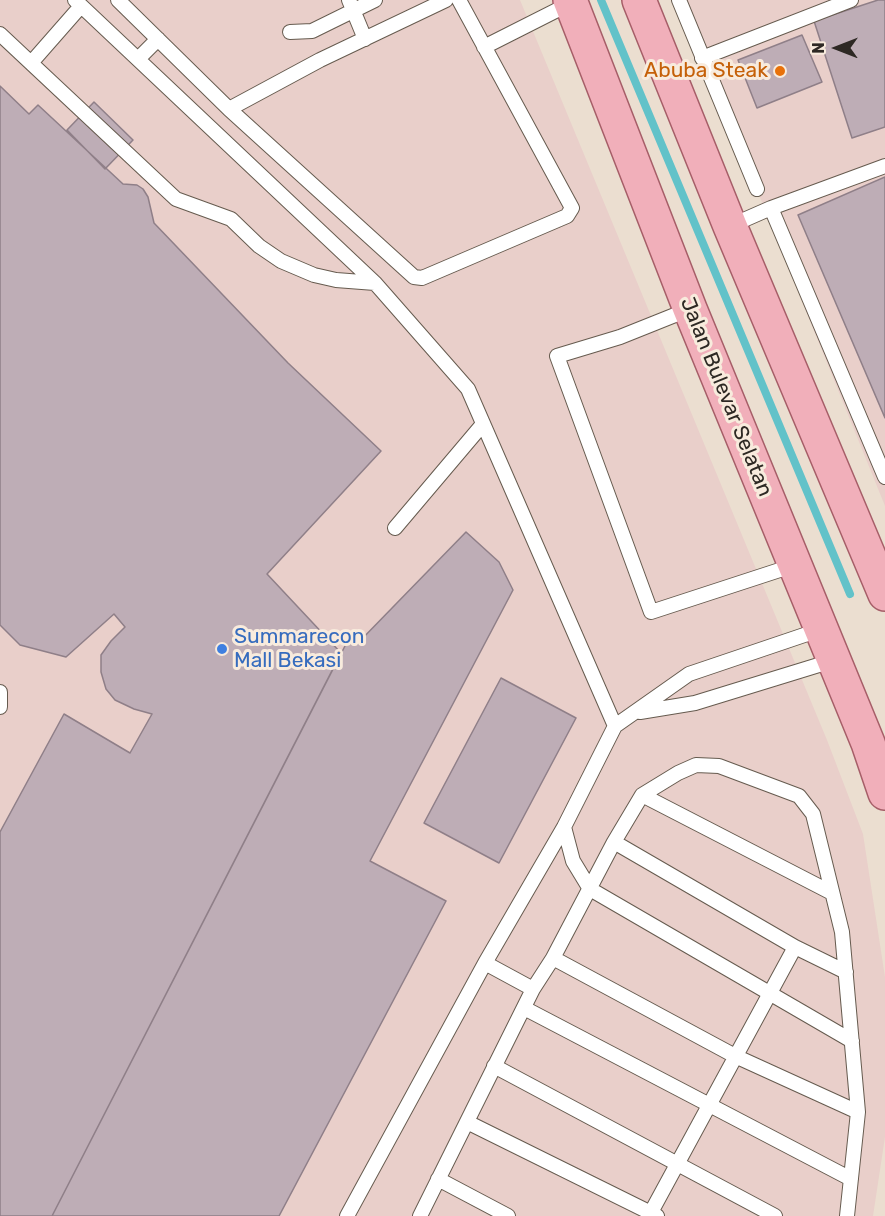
<!DOCTYPE html>
<style>
body{margin:0}
#map{position:relative;width:885px;height:1216px;overflow:hidden;background:#ebded0;font-family:Rubik,sans-serif}
canvas{display:block}
.north{position:absolute;left:807px;top:18px;width:60px;height:60px;-webkit-text-stroke:4px #f8ebdd;paint-order:stroke;rotate:270deg;font-size:16px;font-weight:700;line-height:24px;text-align:center;color:#2e2924}
.north::after{content:'';display:block;margin:auto;width:21px;height:27px;background:#2e2924;clip-path:polygon(50% 0,100% 100%,50% 72%,0 100%)}
</style>
<div id="map">
<canvas width="885" height="1216"></canvas>
<div class="north">N</div>
</div>
<script>
const ctx = document.querySelector('canvas').getContext('2d');
ctx.lineJoin = 'round';
function paint(path, color) {
  ctx.fillStyle = color;
  ctx.fill(path, 'evenodd');
}
function stroke(path, color, width, dash) {
  ctx.strokeStyle = color;
  ctx.lineWidth = width;
  ctx.lineCap = dash ? 'butt' : 'round';
  ctx.setLineDash(dash || []);
  ctx.stroke(path);
}
function write(font, color, halo, rows, align = 'center') {
  ctx.font = font + ' Rubik,sans-serif';
  ctx.lineWidth = 6;
  ctx.setLineDash([]);
  ctx.textBaseline = 'middle';
  ctx.strokeStyle = halo;
  ctx.fillStyle = color;
  for (const [text, x, y, turn = 0] of rows) {
    ctx.save();
    ctx.translate(x, y);
    ctx.rotate((+turn || 0) * Math.PI / 180);
    ctx.textAlign = isNaN(turn) ? turn : align;
    if (halo) ctx.strokeText(text, 0, 0);
    ctx.fillText(text, 0, 0);
    ctx.restore();
  }
}
paint(new Path2D(`
 M0,0H520L827,740L863,834L885,977V1137L873,1216H0Z
 M680,0H885V506Z`), '#e9cfca');
stroke(new Path2D(`
 M601,0L850,594`), '#62c2c9', 8);
const building = new Path2D(`
 M878,0H885V127L852,138L814,21Z
 M802,35L822,82L757,108L738,60Z
 M0,86L29,114L38,105L123,184L137,185L143,189L148,197L154,223L288,363L381,451L267,574L341,653L52,1216H0V832L64,714L130,753L152,714L134,709L115,700L106,689L101,672V655L111,641L125,627L114,614L66,657L20,645L0,625Z
 M94,102L133,140L105,169L67,130Z
 M885,177V418L798,215Z
 M466,532L499,562L513,590L370,861L446,901L279,1216H52L346,644H357Z
 M501,678L576,718L499,863L424,823Z`);
paint(building, '#beadb6');
stroke(building, '#8f7f88', 1.5);
const lane = new Path2D(`
 M75,0L375,283L468,389L615,726
 M118,0L229,109L414,277L422,278L567,216L572,208L459,0
 M349,0L365,39
 M679,0L757,189
 M290,32L312,31L375,0
 M0,34L176,199L231,219L259,246L281,261L314,275L336,280L375,283
 M484,47L571,3
 M702,58L851,0
 M138,59L158,39
 M31,63L81,6
 M229,109L320,60L446,0
 M771,208L885,477
 M730,226L771,208L885,166
 M690,309L620,337L557,356L651,612L795,565
 M395,528L483,424
 M0,692V707
 M640,712L695,703L835,660
 M642,795L832,893
 M564,827L573,861L590,889L852,1041
 M614,842L795,947L846,972
 M553,958L735,1056L858,1112
 M533,989L553,958L614,842L642,795L678,773L696,765L719,766L799,796L813,814L842,932L858,1112L847,1216
 M524,1008L851,1179
 M494,1066L775,1216
 M467,1122L657,1216
 M438,1179L508,1216
 M347,1216L485,963L564,827L615,726L689,674L822,629
 M420,1216L533,989L485,963
 M649,1216L795,947`);
const primary = new Path2D(`
 M570,0L690,309L868,743L885,793
 M639,0L730,226L885,594`);
stroke(lane, '#665b4f', 16);
stroke(primary, '#a65e68', 36);
stroke(lane, '#fff', 14);
stroke(primary, '#f1afba', 33);
for (const [x, y, r, color] of [
 [780,71,6,"#e8710a"],
 [222,649,6,"#3f7fe0"]
]) {
  const dot = new Path2D();
  dot.arc(x, y, r, 0, 2 * Math.PI);
  ctx.fillStyle = color;
  ctx.fill(dot);
  stroke(dot, '#f8ebdd', 2);
}
write('21px', '#c56008', '#f8ebdd', [
 ["Abuba Steak",768,71]
], 'right');
write('21px', '#2e2924', '#f8ebdd', [
 ["Jalan Bulevar Selatan",726,397,68]
]);
write('21px', '#366cbe', '#f8ebdd', [
 ["Summarecon",234,637],
 ["Mall Bekasi",234,661]
], 'left');
</script>
